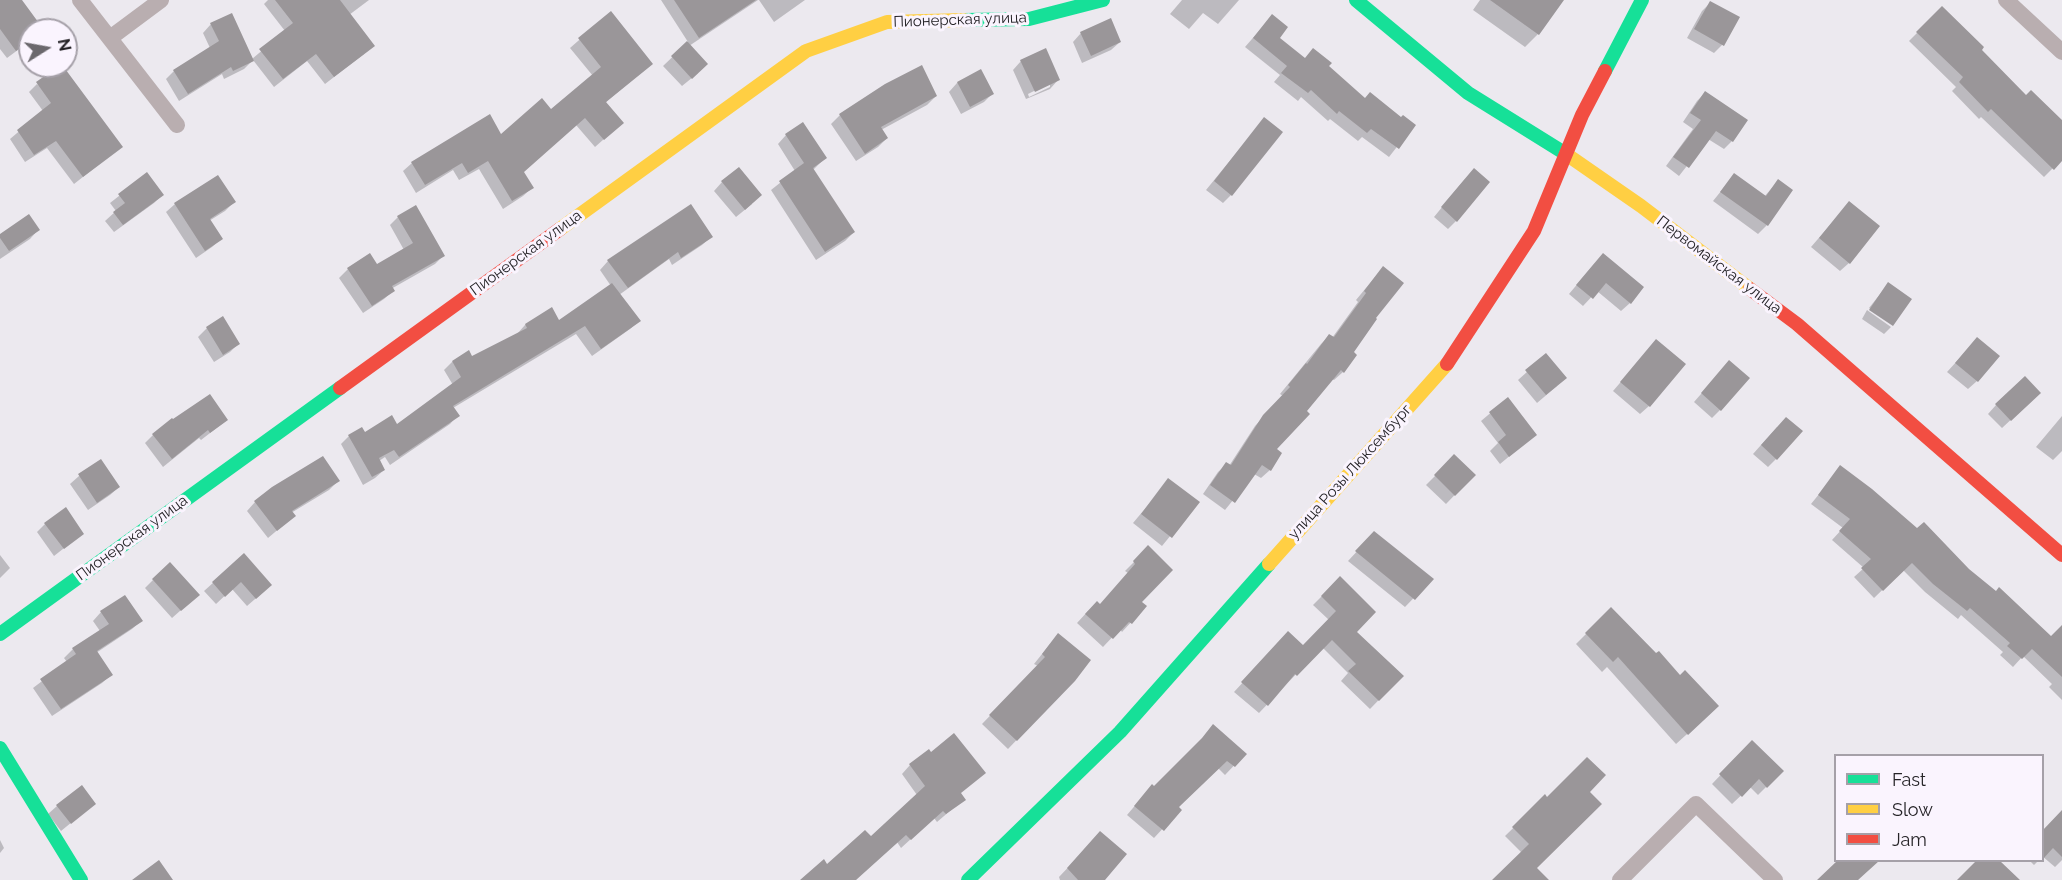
<!DOCTYPE html>
<meta charset="utf-8">
<style>
body{margin:0}
#map{position:relative;width:2062px;height:880px;overflow:hidden;background:#ece9ef;font-family:Raleway,sans-serif}
canvas{display:block}
.legend{position:absolute;left:1834px;top:754px;width:210px;height:108px;box-sizing:border-box;background:#faf4fe;border:2px solid #a5a0a8;margin:0;padding:8px 10px;list-style:none;font-size:18px;color:#252327}
.legend li{display:flex;align-items:center;gap:12px;height:30px}
.legend b{width:30px;border:2px solid #a5a0a8}
.north{position:absolute;left:18px;top:18px;width:60px;height:60px;box-sizing:border-box;background:#faf4fe;border:2px solid #a5a0a8;border-radius:50%;rotate:79deg;font-size:16px;font-weight:700;line-height:24px;text-align:center;color:#252327}
.north::after{content:'';display:block;margin:auto;width:21px;height:27px;background:#6b686d;clip-path:polygon(50% 0,100% 100%,50% 72%,0 100%)}
</style>
<div id="map">
<canvas width="2062" height="880"></canvas>
<ul class="legend">
<li><b style="height:8px;background:#16e098"></b>Fast</li>
<li><b style="height:8px;background:#ffcf43"></b>Slow</li>
<li><b style="height:8px;background:#f24e42"></b>Jam</li>
</ul>
<div class="north">N</div>
</div>
<script>
const ctx = document.querySelector('canvas').getContext('2d');
ctx.lineJoin = 'round';
function paint(path, color) {
  ctx.fillStyle = color;
  ctx.fill(path, 'evenodd');
}
function stroke(path, color, width, dash) {
  ctx.strokeStyle = color;
  ctx.lineWidth = width;
  ctx.lineCap = dash ? 'butt' : 'round';
  ctx.setLineDash(dash || []);
  ctx.stroke(path);
}
function write(font, color, halo, rows, align = 'center') {
  ctx.font = font + ' Raleway,sans-serif';
  ctx.lineWidth = 6;
  ctx.setLineDash([]);
  ctx.textBaseline = 'middle';
  ctx.strokeStyle = halo;
  ctx.fillStyle = color;
  for (const [text, x, y, turn = 0] of rows) {
    ctx.save();
    ctx.translate(x, y);
    ctx.rotate((+turn || 0) * Math.PI / 180);
    ctx.textAlign = isNaN(turn) ? turn : align;
    if (halo) ctx.strokeText(text, 0, 0);
    ctx.fillText(text, 0, 0);
    ctx.restore();
  }
}
paint(new Path2D(`
 M0,0H20L42,30H30V41L7,58L0,49Z
 M268,0H369L349,15L364,54L325,84L307,61L274,87L253,60L244,69L224,79L222,74L179,101L166,79L174,71L210,48L203,33L211,24L252,59L285,31L264,4Z
 M661,0H758L689,46L698,73L682,86L663,66L688,42Z
 M759,0H805L774,22Z
 M1182,0H1239L1218,24L1203,13L1189,29L1170,14Z
 M1480,0H1562L1538,34L1525,47L1473,10Z
 M1711,2L1722,45L1714,53L1687,38L1702,11Z
 M1942,8L2025,97L2062,122V159L2044,177L1981,117L1979,119L1952,91L1956,87L1909,41Z
 M1272,16L1277,38L1304,59L1327,66L1365,100L1414,125L1389,157L1362,137L1358,141L1330,119L1328,121L1301,97L1298,101L1274,82L1280,75L1245,47Z
 M602,20L651,64L605,103L613,131L595,147L576,125L523,172L532,188L523,196L503,209L479,169L459,180L453,170L416,193L403,171L412,163L501,136L551,111L593,76L570,48Z
 M1081,33L1120,42L1111,50L1082,63L1073,42Z
 M1021,61L1058,80L1050,89L1026,99L1013,70ZM1050,83V87L1029,97L1028,94Z
 M980,71L992,94L984,102L961,114L949,92L957,83Z
 M37,84L121,147L74,184L47,148L25,162L10,139L43,111L29,92Z
 M885,85L936,96L927,105L881,130L887,138L878,147L856,161L831,124L840,115Z
 M1705,93L1732,141L1724,149L1708,139L1679,176L1666,166L1693,129L1683,122L1697,101Z
 M1264,119L1231,195L1223,203L1206,190Z
 M786,135L825,158L813,170L854,232L845,241L816,260L771,190L795,171L778,144Z
 M147,174L162,195L154,203L114,232L105,221L116,211L110,203Z
 M1734,175L1764,197L1778,181L1791,190L1767,225L1758,234L1713,201Z
 M1465,179L1456,221L1448,229L1434,217Z
 M722,182L752,204L736,217L714,191Z
 M234,202L225,211L209,221L221,239L212,247L196,258L166,212L175,204Z
 M1849,203V263L1840,271L1811,247Z
 M398,217L443,256L435,264L391,289L393,291L384,299L363,313L339,278L348,269L370,255L377,266L404,250L390,225Z
 M38,230L30,239L0,259V236Z
 M711,237L702,245L672,265L669,259L619,295L639,321L630,329L592,356L576,334L453,408L458,415L450,424L390,465L385,457L379,461L384,470L375,478L363,485L341,444L349,436L397,426L453,385L444,370L452,362L472,358L517,334L525,325L551,309L559,322L611,286L600,270L608,261Z
 M1595,263L1630,303L1621,311L1597,291L1583,306L1569,294Z
 M1375,277L1374,318L1352,353L1343,372L1334,380L1332,379L1275,449L1270,470L1261,478L1254,474L1225,510L1203,494L1218,472L1227,464L1229,466L1255,426L1283,396L1280,394L1321,344L1329,336L1332,338L1358,302L1356,300Z
 M1888,284L1893,324L1869,308Z
 M1867,310L1891,327L1884,334L1862,319Z
 M223,318L238,344L230,352L214,362L198,337L207,328Z
 M1977,339V381L1968,389L1947,372Z
 M1656,341L1649,406L1640,414L1613,391Z
 M1546,355L1557,386L1537,403L1518,380Z
 M1721,371L1720,410L1712,418L1694,402Z
 M1507,399L1535,435L1500,464L1490,451L1498,443L1481,421Z
 M2030,402L2002,428L1988,414L1996,405Z
 M2062,416V451L2053,460L2036,447Z
 M227,420L201,440L199,438L163,467L145,443L153,435Z
 M1777,427L1776,459L1768,467L1753,454Z
 M1455,456L1474,475L1446,504L1426,485Z
 M101,461L119,487L110,495L88,510L70,484L79,476Z
 M1841,467L2051,638L2062,639V700L2049,687L2052,684L2023,656L2013,667L2000,655L2003,652L1961,615L1958,619L1925,592L1903,570L1874,598L1854,577L1864,568L1832,540L1843,528L1811,504Z
 M1169,480L1198,502L1162,546L1133,523Z
 M338,481L329,490L291,513L294,516L268,538L247,511L255,502Z
 M45,524L82,534L54,556L37,532Z
 M1374,533L1432,579L1405,607L1348,561Z
 M1148,548L1140,602L1145,607L1122,632L1120,629L1103,647L1077,623L1088,611L1100,605L1128,573L1125,571Z
 M0,555L10,568L0,578Z
 M244,555L262,593L247,606L232,589L216,604L204,591Z
 M1340,578L1355,632L1402,676L1370,709L1341,681L1348,673L1322,647L1259,713L1234,692L1280,642L1303,647L1329,620L1313,605Z
 M153,580L189,603L172,618L145,588Z
 M1611,609L1680,677L1706,717L1676,744L1607,667L1602,672L1576,644Z
 M101,612L141,621L132,629L96,653L111,675L102,683L52,716L33,688L67,662L64,658L73,649L100,631L93,621Z
 M1050,644L1074,680L1008,749L982,724L1038,666L1034,664Z
 M1752,742L1782,771L1758,795L1750,787L1732,804L1712,784Z
 M1194,748L1245,754L1225,775L1218,768L1177,807L1180,810L1154,838L1127,815L1144,795L1154,788Z
 M910,765L960,794L964,799L937,822L934,818L901,848L897,842L843,880H803L871,838L917,795L902,774Z
 M1545,797L1547,799L1535,868L1546,880H1494L1522,853L1505,836Z
 M94,804L61,831L48,814L57,806Z
 M2060,815L2062,817V860L2055,867L2042,856V832Z
 M0,840L4,848L0,853Z
 M1092,842L1104,880H1060L1059,877Z
 M2029,860H2039L2034,865Z`), '#0003');
paint(new Path2D(`
 M0,0H22L44,30H30V41L16,51L0,29Z
 M275,0H340L375,46L334,77L316,54L283,79L259,49L293,23Z
 M674,0H756L699,38Z
 M1490,0H1564L1539,35Z
 M1710,1L1740,17L1724,46L1694,29Z
 M1942,6L1984,47L1982,50L2026,95L2031,90L2062,120V161L2054,170L1991,109L1988,112L1959,82L1963,77L1916,32Z
 M611,11L653,64L606,102L624,123L604,140L585,118L524,172L534,188L512,201L488,161L468,173L462,163L425,185L411,162L490,114L501,134L542,98L551,109L601,67L578,38Z
 M232,13L254,61L233,71L231,67L188,94L173,70L219,41L210,23Z
 M1272,14L1288,27L1280,38L1305,58L1313,48L1332,63L1329,66L1365,98L1370,92L1401,117L1403,115L1416,125L1399,149L1371,129L1367,133L1339,111L1337,114L1311,90L1308,93L1281,73L1287,66L1253,38Z
 M1111,18L1121,42L1091,56L1080,32Z
 M687,41L708,64L692,79L671,56Z
 M1046,48L1060,80L1035,92L1020,60Z
 M922,65L937,96L881,127L888,138L865,154L839,114L885,84Z
 M59,66H63L123,147L83,177L56,141L34,155L17,130L51,103L36,82Z
 M981,69L994,94L970,107L957,82Z
 M1705,91L1748,120L1733,142L1716,131L1689,168L1673,157L1701,120L1690,113Z
 M1264,117L1283,132L1232,196L1214,181Z
 M803,122L827,158L813,168L855,232L825,252L779,181L804,163L785,134Z
 M739,167L762,195L745,210L721,181Z
 M1474,168L1490,182L1457,222L1441,207Z
 M147,172L164,195L123,225L113,212L125,203L118,194Z
 M1734,173L1766,196L1778,179L1793,190L1768,226L1720,192Z
 M218,175L236,202L210,219L223,239L205,251L174,203Z
 M1849,201L1880,226L1850,264L1819,238Z
 M691,204L713,237L681,258L678,252L628,288L607,260Z
 M416,205L445,256L392,286L395,291L372,306L347,268L370,253L377,264L413,243L397,216Z
 M29,214L40,230L9,251L0,238V234Z
 M1603,253L1644,287L1631,304L1606,283L1593,299L1576,285Z
 M1383,266L1404,283L1376,318L1377,319L1354,352L1357,355L1344,373L1341,370L1307,411L1310,414L1277,449L1282,453L1271,471L1262,465L1235,503L1210,485L1226,462L1231,465L1263,415L1290,387L1288,385L1306,363L1307,364L1329,334L1334,337L1366,293L1364,291Z
 M1888,282L1912,299L1893,326L1869,310Z
 M612,283L641,321L601,349L585,326L453,406L460,416L399,457L394,450L379,458L385,470L372,477L348,435L362,427L365,432L392,415L397,424L461,377L452,361L469,350L472,356L527,328L525,324L552,307L559,320Z
 M223,316L240,344L223,355L206,327Z
 M1977,337L2000,356L1978,382L1955,363Z
 M1656,339L1686,364L1650,407L1620,382Z
 M1546,353L1567,378L1546,395L1525,370Z
 M1729,360L1750,378L1721,411L1701,393Z
 M2025,376L2041,393L2011,421L1995,404Z
 M210,394L228,420L210,433L208,430L172,459L152,434L172,418L173,419Z
 M1508,397L1537,435L1509,457L1498,442L1506,435L1489,412Z
 M1786,417L1803,431L1777,460L1761,445Z
 M1454,454L1476,475L1455,496L1434,475Z
 M323,456L340,481L292,511L296,516L277,531L254,501L272,487Z
 M101,459L120,487L97,503L78,474Z
 M1840,465L1872,489L1917,528L1924,522L1969,569L1996,591L1999,587L2051,636L2062,625V677L2032,649L2022,659L2007,646L2010,643L1970,608L1967,611L1933,584L1912,563L1883,591L1861,568L1871,559L1839,531L1850,519L1818,495Z
 M1168,478L1200,502L1172,538L1141,514Z
 M66,507L84,534L64,549L44,523Z
 M1374,531L1434,579L1415,600L1355,551Z
 M1148,545L1173,570L1142,602L1147,606L1132,624L1129,622L1113,639L1085,614L1097,601L1100,604L1135,564L1133,561Z
 M244,553L272,585L256,599L241,582L225,597L212,582Z
 M170,562L200,595L181,611L152,579Z
 M1340,576L1376,612L1357,632L1404,676L1379,701L1348,671L1356,664L1332,640L1297,676L1295,674L1268,706L1241,682L1288,631L1303,645L1336,611L1321,596Z
 M125,595L143,621L97,651L113,675L61,709L40,679L76,654L72,648L109,624L100,611Z
 M1611,607L1656,653L1659,651L1680,675L1685,670L1719,706L1688,735L1618,657L1613,662L1585,633Z
 M1058,633L1091,660L1075,681L1017,741L989,715L1045,657L1042,654Z
 M1213,724L1247,754L1235,767L1227,761L1179,807L1182,810L1164,831L1134,806L1152,784L1154,786L1202,738Z
 M954,733L986,773L961,793L966,800L946,814L943,811L911,840L906,835L856,880H800L824,859L827,864L865,830L871,836L925,786L909,764L929,749L931,752Z
 M1752,740L1784,771L1767,788L1759,779L1742,797L1719,774Z
 M1587,757L1606,775L1590,792L1602,804L1537,868L1549,880H1492L1529,844L1512,827L1545,794L1547,797Z
 M82,785L96,804L71,824L56,805Z
 M2062,810V857L2053,848L2043,859V830Z
 M1100,831L1127,854L1105,880H1078L1067,868Z
 M159,860L173,880H132Z
 M1837,861H1879L1858,880H1817Z
 M1976,861H2000L2020,880H1957Z`), '#9a9699');
stroke(new Path2D(`
 M80,0L177,125
 M2006,0L2062,52
 M110,38L161,0
 M1620,880L1696,804L1775,880`), '#b9aeb0', 16);
stroke(new Path2D(`
 M1356,0L1468,93L1566,154
 M964,20L1029,19L1103,0
 M1605,71L1642,0
 M0,634L340,388
 M0,748L81,880
 M968,880L1120,732L1269,564`), '#16e098', 14);
stroke(new Path2D(`
 M1566,154L1641,206L1750,289
 M560,229L806,51L887,22L964,20
 M1269,564L1447,364`), '#ffcf43', 14);
stroke(new Path2D(`
 M1750,289L1797,324L2062,555
 M1447,364L1534,231L1582,115L1605,71
 M340,388L560,229`), '#f24e42', 14);
write('15px', '#252327', '#faf4fe', [
 ["Пионерская улица",960,20,-2],
 ["Пионерская улица",526,253,-36],
 ["Первомайская улица",1719,265,37],
 ["улица Розы Люксембург",1350,472,-48],
 ["Пионерская улица",132,538,-36]
]);
</script>
